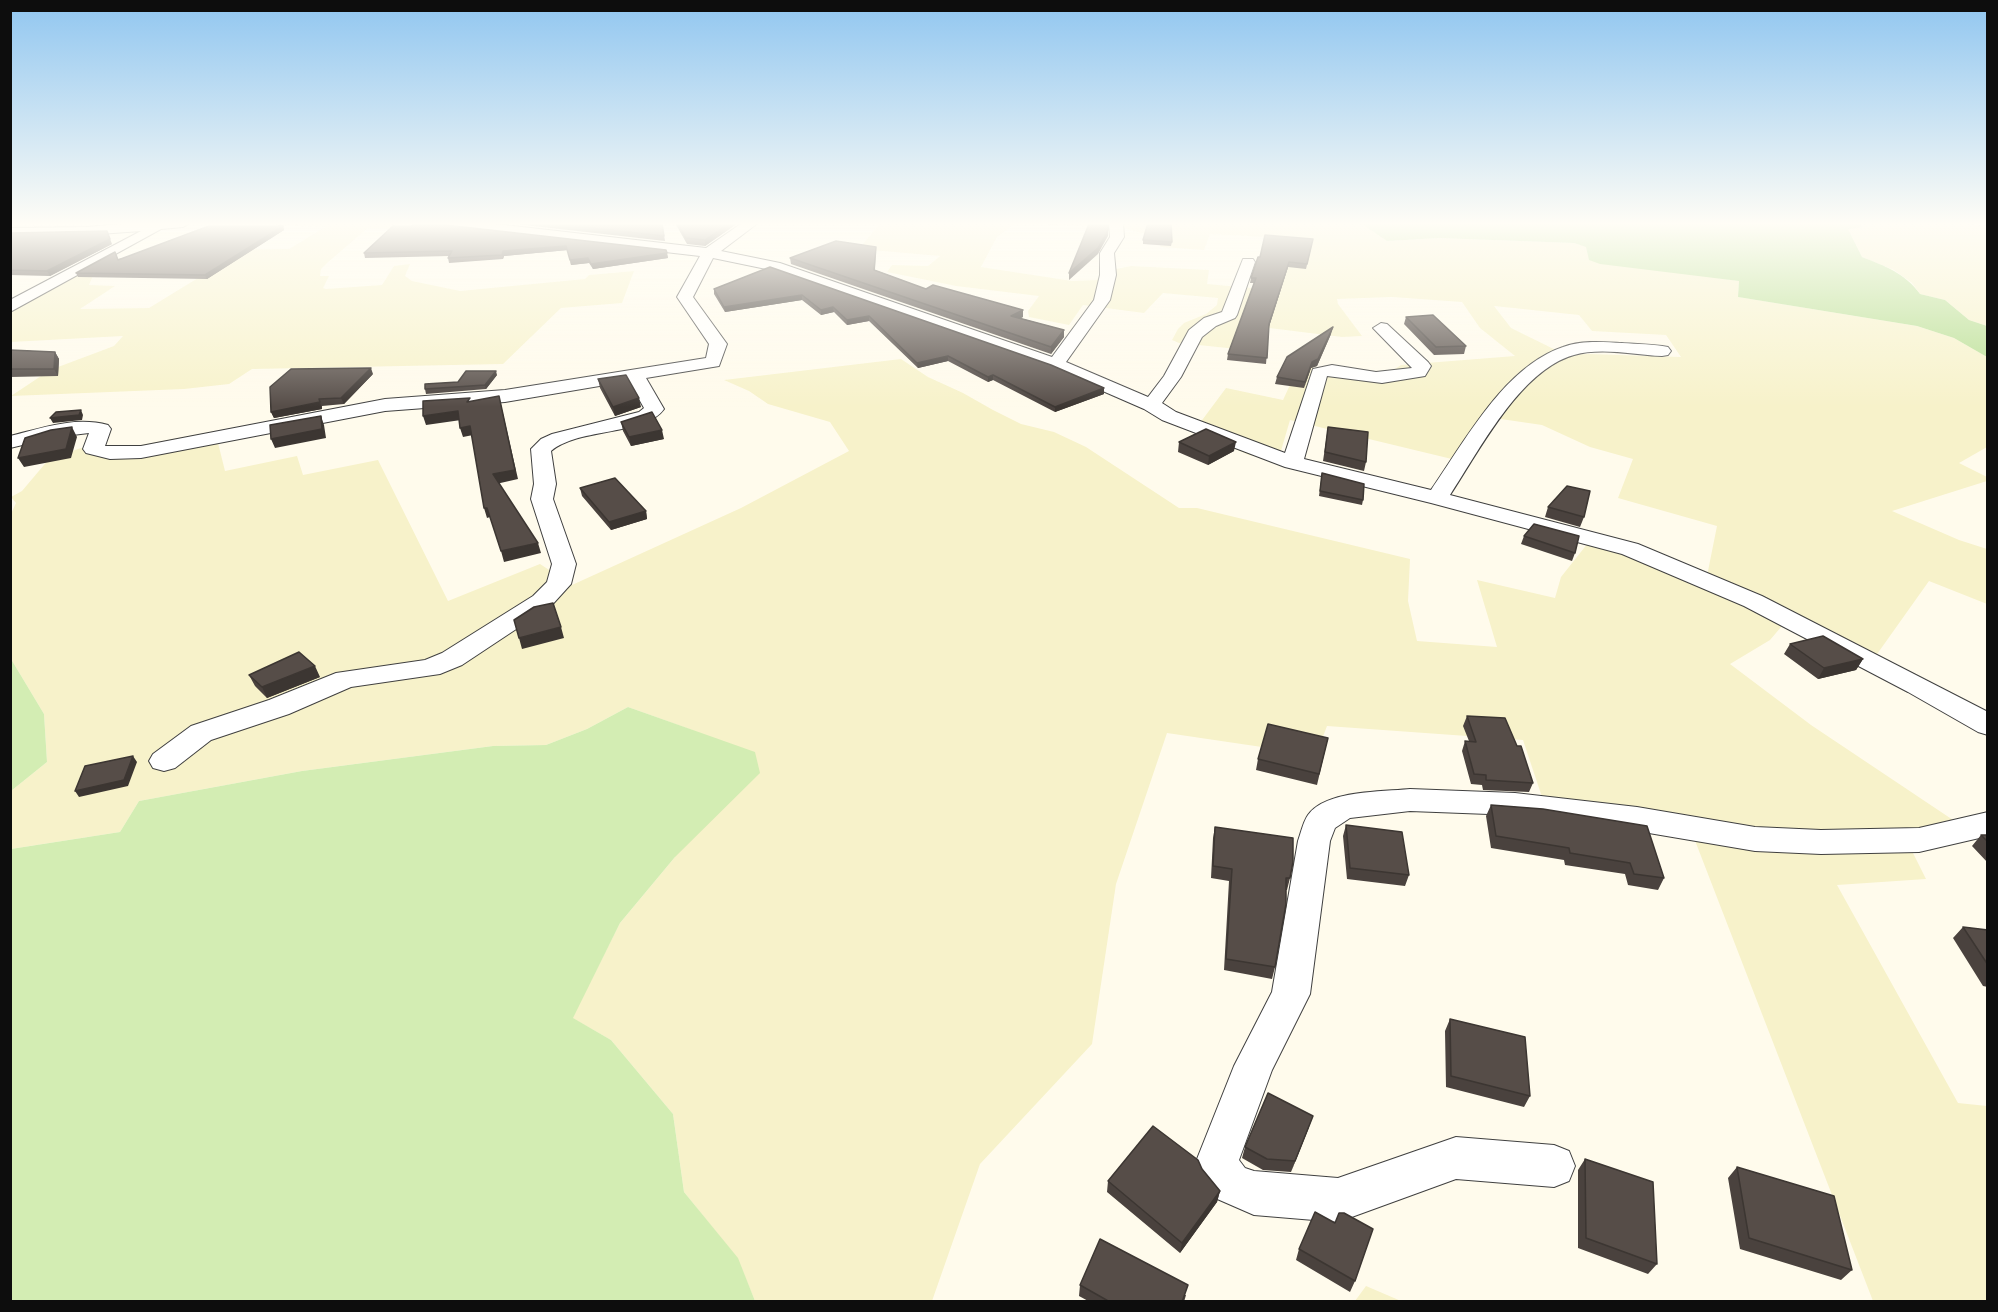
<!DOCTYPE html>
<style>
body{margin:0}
#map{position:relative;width:1998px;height:1312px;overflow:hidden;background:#fffbec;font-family:"Noto Serif",serif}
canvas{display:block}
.frame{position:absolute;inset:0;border:12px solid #0d0d0d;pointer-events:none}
</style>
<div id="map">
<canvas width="1998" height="1312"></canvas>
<div class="frame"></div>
</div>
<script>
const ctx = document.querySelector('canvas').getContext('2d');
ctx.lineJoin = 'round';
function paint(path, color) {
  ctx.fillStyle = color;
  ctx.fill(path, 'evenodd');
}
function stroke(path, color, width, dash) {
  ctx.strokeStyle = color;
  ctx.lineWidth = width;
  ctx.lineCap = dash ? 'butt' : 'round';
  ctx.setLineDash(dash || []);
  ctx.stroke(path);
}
paint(new Path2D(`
 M279,223H398L391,228H368L327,263L321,269L320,276H329L323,288L326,289L382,285L394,266L410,264L405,276L412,281L460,291L585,279L589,275L634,271L622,303L561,308L503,364L252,369L229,384L184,389L11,396L50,370L114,346L123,336L11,342V305L71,271H95L89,285L115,286L80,309L149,308L211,270L194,250L289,249L325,227L275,225Z
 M880,223H1016L997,237L981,267L1072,281L1097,280L1101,272L1131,266L1209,270L1207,284L1273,290L1285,238L1210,234L1204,250L1161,247L1153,236L1122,228L1018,223H1362L1387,241L1439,238L1574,243L1678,272L1739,281L1738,297L1917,326L1954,338L1987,357V447L1959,463L1987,477V481L1892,511L1959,540L1987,549V604L1929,581L1875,657L1787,620L1770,640L1730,664L1811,725L1965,828L1912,851L1926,879L1837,885L1958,1103L1987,1106V1301H1873L1694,838L1549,818L1523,740L1327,726L1316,755L1167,733L1116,884L1092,1044L980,1164L932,1301H755L737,1258L684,1192L673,1114L611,1040L572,1018L620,923L675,857L692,730L628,707L587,729L546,745L493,746L302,771L139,801L120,832L11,849V791L47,762L44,714L11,659L10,516L16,503L11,497L22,491L49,459L81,448L98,451L120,449L215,431L225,471L297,456L303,475L378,460L448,601L540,564L572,585L741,508L849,451L830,422L768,404L749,391L724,380L901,359L928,377L963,393L993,410L1021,424L1054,432L1086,447L1179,508H1197L1410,559L1408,601L1417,641L1497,647L1477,580L1555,598L1561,577L1588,543L1706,581L1717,526L1618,498L1633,459L1590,447L1542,425L1494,418L1456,460L1290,420L1278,461L1249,455L1194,431L1226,388L1283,400L1295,374L1310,367L1349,372L1389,373L1401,365L1515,356L1480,328L1462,302L1392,297L1337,299L1338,304L1362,336L1342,337L1245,325L1237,349L1179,343L1172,340L1178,329L1184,323L1206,314L1217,305L1218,298L1163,293L1144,313L1083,305L1069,325L1029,317L1028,311L1039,296L956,286L887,272L892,265L928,266L940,256L859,249ZM1494,306L1579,315L1592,331L1666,335L1681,357L1588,354L1566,355L1511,328Z
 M1859,223H1965L1987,227V326L1969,320L1945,300L1920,294L1912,283L1894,270L1862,257L1848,229L1862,227Z
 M1366,1286L1401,1301H1355Z`), '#f7f2ca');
paint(new Path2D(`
 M11,659L44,714L47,762L11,791Z
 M628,707L755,752L760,773L675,857L620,923L573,1018L611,1040L673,1114L684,1192L738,1258L755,1301H11V849L120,832L139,801L302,771L493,746L546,745L587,729Z`), '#d3edb3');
paint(new Path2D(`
 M1859,223L1862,227L1848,229L1862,257C1885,266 1905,273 1920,294L1945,300L1969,320L1987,326V357L1954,338L1917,326L1738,297L1739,281L1600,264L1589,260L1586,247L1574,243L1439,238L1387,241L1362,224Z`), '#b7de91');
const minor = new Path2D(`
 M133,223H190L183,227L161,229L10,312V300L141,231L86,235L10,236V228L86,227Z
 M441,223H487L706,248L742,223H758L721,251L780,263L1052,357L1094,300L1100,275V253L1110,237L1109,223H1123L1124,237L1114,253L1116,275L1110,300L1066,362L1148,397L1164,376L1189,330L1204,318L1222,312L1243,259H1253L1255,262L1237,315L1235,318L1216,326L1202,337L1181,377L1162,403L1176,412L1285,453L1313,369L1332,365L1376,372L1412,368L1373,328L1381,323L1387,324L1428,362L1431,366L1425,376L1382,383L1327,376L1304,459L1431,490C1465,441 1504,367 1563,347C1582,340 1603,342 1622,343C1637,344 1654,344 1668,347L1671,351L1668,355L1662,356C1635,355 1601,347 1574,355C1520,370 1479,451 1450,495L1638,544L1762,596L1988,712V735L1978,732L1908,692L1744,606L1622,554L1431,503L1285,467L1162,420L1144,409L1050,368L771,270L713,258L693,297L727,344L719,366L646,378L664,409C645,436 580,427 551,451L556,484L553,499L576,564L571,584L551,606L462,665L440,674L351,687L289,714L211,740L175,768L164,771L153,768L149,761L153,754L191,726L269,700L336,673L425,660L442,653L533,596L547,582L552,564L531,499L534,484L531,449L541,439L552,434L639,412L644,408L629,381L505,402L385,411L141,458L110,459L86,453L83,449L89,433L56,437L10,448V436C43,428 75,416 108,425L111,429L105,446H141L385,399L505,390L706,358L709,344L677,297L700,256L448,227Z
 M1410,789L1515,793L1637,807L1755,827L1821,830L1919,828L1988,812V836L1919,852L1821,854L1755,851L1637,831L1515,815L1410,811L1350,818L1335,828L1330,841L1310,994L1272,1070L1239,1160L1245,1168L1254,1171L1338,1178L1456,1137L1554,1145L1569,1151L1575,1166L1569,1181L1554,1187L1456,1179L1338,1222L1254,1215L1215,1198L1201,1179L1195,1164L1234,1066L1272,992L1298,841C1301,833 1303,822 1308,815C1326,790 1382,792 1410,789Z`);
stroke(minor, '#404040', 2);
paint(minor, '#fff');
paint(new Path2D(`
 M507,223H662L665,241Z
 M675,223H738L705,246L687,244Z
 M446,225L666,250L668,258L593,269L589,263L571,265L568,250L504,256L503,259L449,263L448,258L449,256L365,258L364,253L411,226Z
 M283,226L284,230L207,279L78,277L76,273L118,259Z
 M10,233L112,244L50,276L10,275Z
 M1143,240L1172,242L1171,246L1143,244Z
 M1312,244L1306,269L1288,267L1269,327L1266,364L1227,360L1228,354L1254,283H1250L1251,278L1260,257Z
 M876,247L875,270L926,289L1023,310V317L1020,318L1064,330V337L1051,354L791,264L790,258Z
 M770,267L1104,394L1055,412L993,380L988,382L948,361L918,368L869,321L847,325L834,312L821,315L802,300L725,312L714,294V289Z
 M1406,317L1466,346L1464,354L1434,355L1404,324Z
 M1331,334L1317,366L1311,368L1304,388L1275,384L1277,377Z
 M10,350L55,352L59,359L58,376L10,377Z
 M373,374L344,404L322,406V409L274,418L271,412Z
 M497,375L486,389L426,394L425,389Z
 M598,379L641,407L615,416L600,388Z
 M621,422L664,439L631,446L623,431Z
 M1328,427L1366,462L1364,471L1323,461Z
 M1179,442L1234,451L1208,465L1178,452Z
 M1322,473L1363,500L1362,505L1319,496Z
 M580,488L646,511L647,519L611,530L582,496Z
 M1548,507L1584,517L1580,527L1545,517Z
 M1524,536L1575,553L1572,561L1521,544Z
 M1790,644L1863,659L1856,670L1818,679L1784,654Z
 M249,675L320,677L267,698L255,686Z
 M1467,716L1533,783L1529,792L1483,790L1482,785L1471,784L1462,751L1465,741H1469L1463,726Z
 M1328,738L1317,785L1256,770L1258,759Z
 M1491,805L1543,809L1664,878L1658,890L1628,885L1625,874L1565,865L1564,860L1491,848L1486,816Z
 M1346,825L1409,875L1405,886L1347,879L1343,836Z
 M1215,827L1290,878L1287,890H1286L1275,967L1272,979L1224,970L1229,881L1211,878L1213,838Z
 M1981,835H1988V863L1972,846Z
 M1963,927L1988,930V987L1983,986L1953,938Z
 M1450,1019L1530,1096L1524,1107L1446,1087L1445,1031Z
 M1309,1127L1291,1172L1263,1170L1242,1158L1245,1147Z
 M1585,1159L1657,1264L1648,1274L1578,1248V1170Z
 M1737,1167L1852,1270L1841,1280L1740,1249L1728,1178Z
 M1202,1169L1220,1191L1217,1202L1180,1253L1107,1192L1108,1181Z
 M1299,1249L1355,1281L1350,1292L1296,1260Z
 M1080,1285L1186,1295L1184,1302H1090L1079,1296Z`), '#4a423e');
paint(new Path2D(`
 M730,223H738L705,246V240Z
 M283,226L284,230L207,279L205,275Z
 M1108,230V236L1098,254L1069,280V273Z
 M107,231L112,244L50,276L47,271Z
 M566,246L568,250L504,256L503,259L502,255L503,251Z
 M667,253L668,258L593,269L591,264Z
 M588,258L589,263L571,265L570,260Z
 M1289,262L1288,267L1268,329L1269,324Z
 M802,295V300L725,312L724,307Z
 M833,307L834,312L821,315V310Z
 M1023,310V317L1011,323V316Z
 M869,316V321L847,325V320Z
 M1333,327L1331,334L1317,366L1311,368L1304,388L1312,362Z
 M1064,330V337L1051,354V347Z
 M55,352L59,359L58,376L54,369Z
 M948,356V361L918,368L917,363Z
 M371,368L373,374L344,404L341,398Z
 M496,371L497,375L486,389L485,385Z
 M993,375V380L988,382V377Z
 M1104,388V394L1055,412V407Z
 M499,396L518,479L496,484L493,474Z
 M639,398L641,407L615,416L613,407Z
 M319,399L322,409L274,418L271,412Z
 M81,410L83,415L82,420L53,423L50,418Z
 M458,411L461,420L426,425L423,416Z
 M321,416L324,425L326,438L275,448L271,439Z
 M470,426L473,435L463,437L460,428Z
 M72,427L77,437L71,458L24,467L18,458Z
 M662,430L664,439L631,446L629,437Z
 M1236,442L1234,451L1208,465L1209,456Z
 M484,508H487L490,517L487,518Z
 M646,511L647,519L611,530L609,522Z
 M538,543L541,553L504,562L501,551Z
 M561,627L564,638L522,649L519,638Z
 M1863,659L1856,670L1818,679L1824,668Z
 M315,666L320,677L267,698L262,687Z
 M133,756L137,762L128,786L79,797L75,791Z
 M1313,1116L1309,1127L1291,1172L1295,1161Z
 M1220,1191L1217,1202L1180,1253L1182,1243Z`), '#3c3632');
const building = new Path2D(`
 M418,223H443L446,225L666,250L667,253L591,264L588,258L570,260L566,246L503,251L502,255L448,258L452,251L364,253L393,226H411Z
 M546,223H662L664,236Z
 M677,223H730L705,240L686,238Z
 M1148,223H1171L1172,242L1143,240Z
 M1089,224L1108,225V230L1098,248L1069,273Z
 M209,226H283L205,275L76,273L115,252L118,260Z
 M107,231L110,239L47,271L10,270V233Z
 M1265,235L1313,239L1307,264L1289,262L1269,324L1267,358L1228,354L1256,278H1251L1258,257H1260Z
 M836,241L876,247L874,270L926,289L933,285L1023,310L1011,316L1064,330L1051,347L790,258Z
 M770,267L1051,365L1104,388L1055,407L993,375L988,377L948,356L917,363L869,316L847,320L833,307L821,310L802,295L724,307L714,289Z
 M1433,315L1466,346L1436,347L1406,317Z
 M1333,327L1318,359L1312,362L1305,382L1277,377L1287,357Z
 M10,350L55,352L54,369H10Z
 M371,368L341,398L319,399L320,402L271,412L270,387L291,369Z
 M466,371H496L485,385L425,389V384L458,382Z
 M626,375L639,398L613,407L598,379Z
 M499,396L515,470L493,474L538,543L501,551L487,508H484L470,426L460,428L458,411L423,416V401L470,398L467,402Z
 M81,410L79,415L50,418L56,412Z
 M652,412L662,430L629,437L621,422Z
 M321,416L322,429L271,439L270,425Z
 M72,427L66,449L18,458L25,438L51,430Z
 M1328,427L1368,432L1366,462L1325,452Z
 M1206,429L1236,442L1209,456L1179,442Z
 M1322,473L1364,484L1363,500L1320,491Z
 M615,478L646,511L609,522L580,488Z
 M1567,486L1590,491L1584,517L1548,507Z
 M1534,524L1579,536L1575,553L1524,536Z
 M553,603L561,627L519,638L514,620L534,607Z
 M1823,636L1863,659L1824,668L1790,644Z
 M299,652L315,666L262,687L249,675Z
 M1467,716L1505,718L1517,746H1521L1533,783L1486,780V775L1474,774L1465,741L1476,742Z
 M1268,724L1328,738L1319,774L1258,759Z
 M133,756L124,780L75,791L85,766Z
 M1491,805L1543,809L1647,826L1664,878L1634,874L1630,863L1570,853L1569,848L1496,836Z
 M1346,825L1402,832L1409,875L1350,868Z
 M1215,827L1293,838V862L1290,878H1286V904L1275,967L1226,959L1232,869L1213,866Z
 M1981,835H1988V842Z
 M1963,927L1988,930V965Z
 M1450,1019L1525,1037L1530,1096L1451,1076Z
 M1268,1093L1313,1116L1295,1161L1267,1159L1245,1147Z
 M1153,1126L1198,1160L1202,1169L1220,1191L1182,1243L1108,1181Z
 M1585,1159L1653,1182L1657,1264L1586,1238Z
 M1737,1167L1834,1196L1852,1270L1749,1238Z
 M1315,1212L1335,1223L1339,1213H1344L1373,1229L1355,1281L1299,1249Z
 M1100,1239L1188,1285L1182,1302H1110L1080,1285Z`);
paint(building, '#564d48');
stroke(building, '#3c3632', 1.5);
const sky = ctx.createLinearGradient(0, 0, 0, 407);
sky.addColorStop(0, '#90c6f0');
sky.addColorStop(0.55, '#fffdf6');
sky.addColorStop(1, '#fffdf600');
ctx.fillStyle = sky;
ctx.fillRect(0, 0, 1998, 407);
</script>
